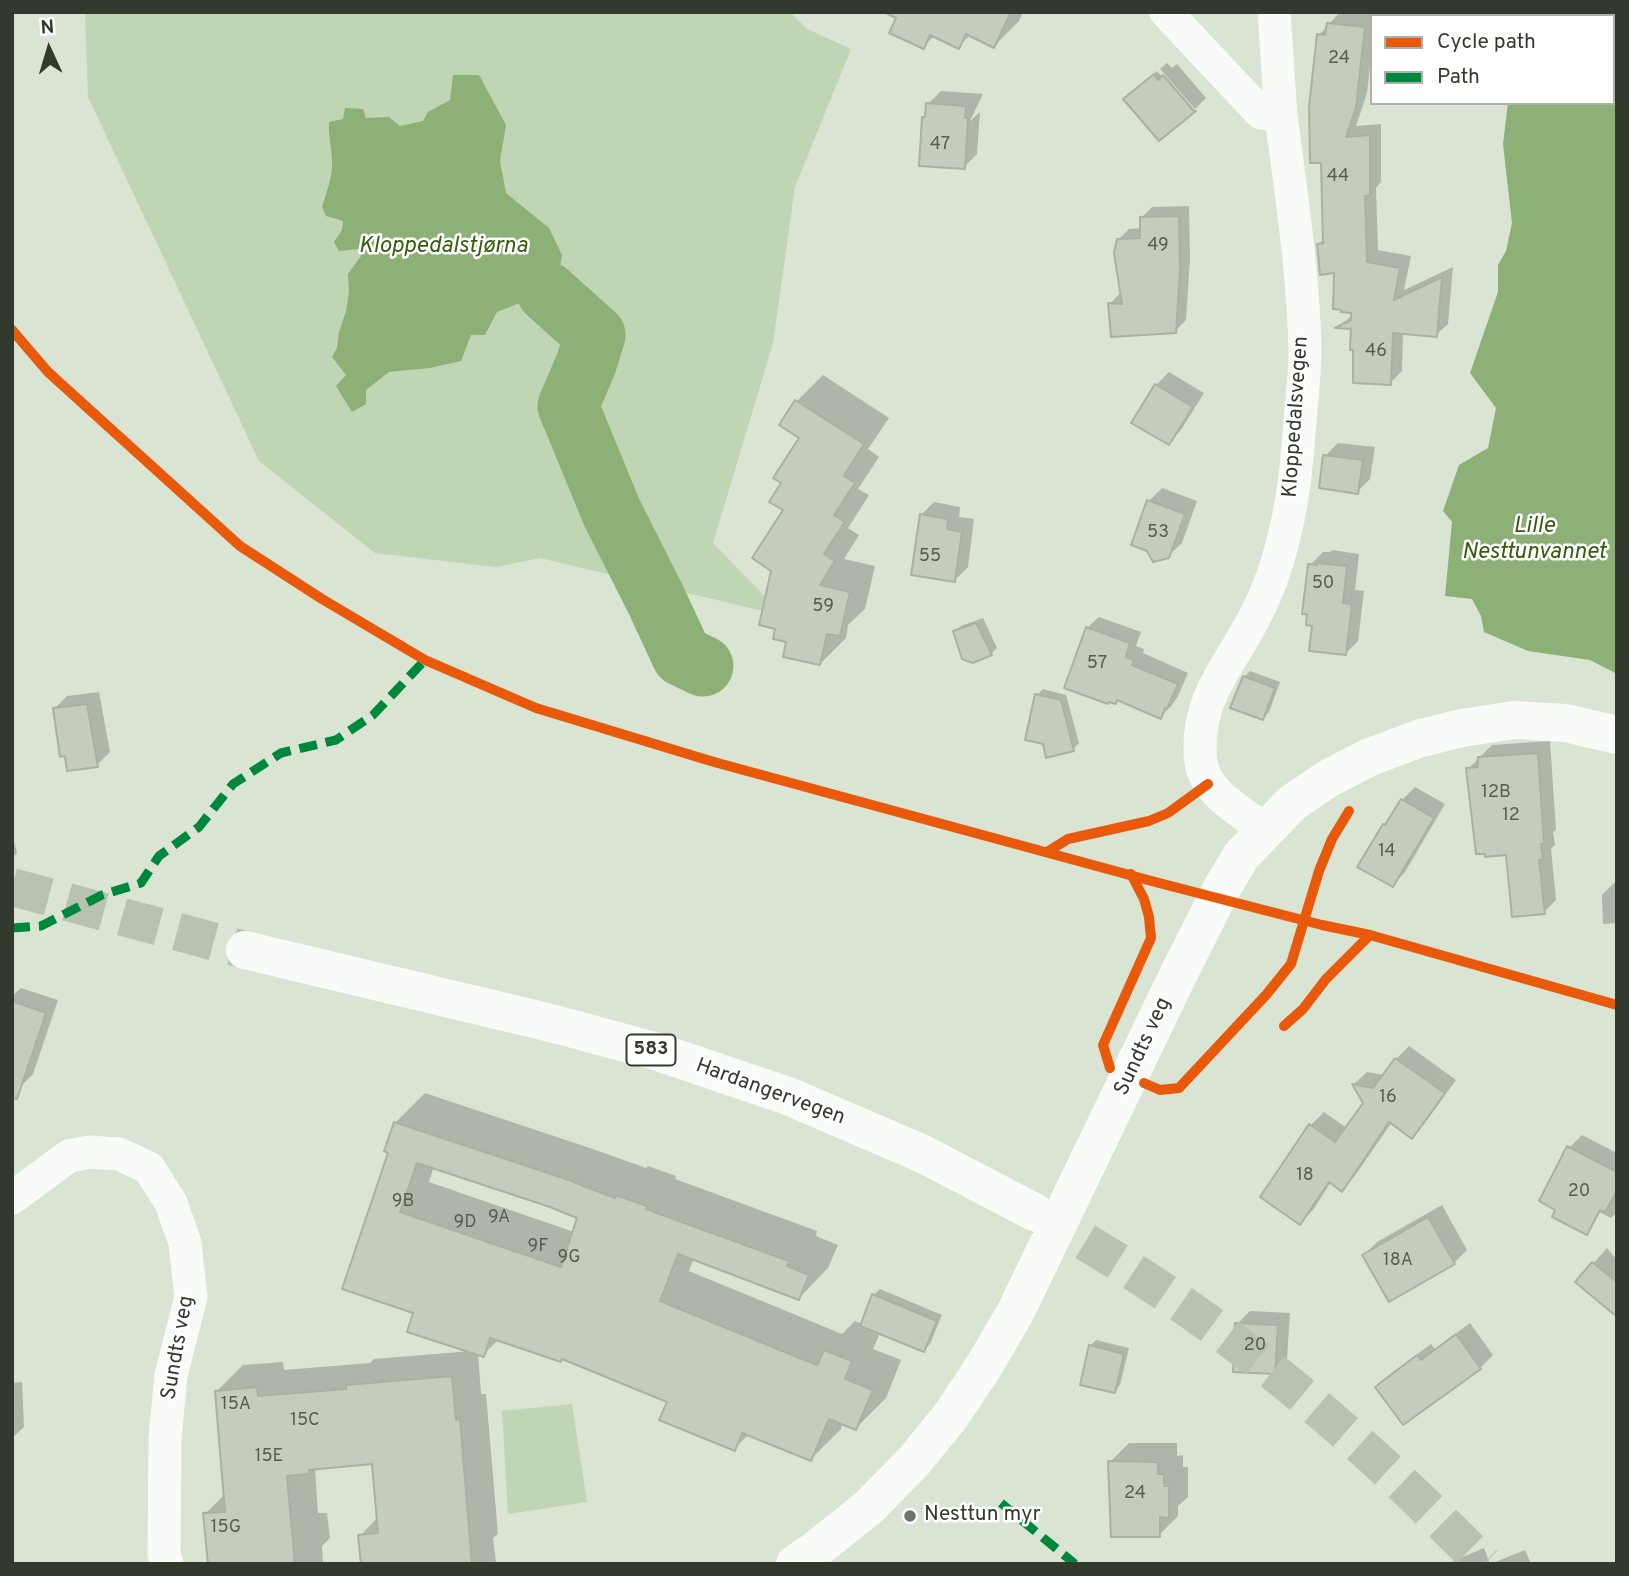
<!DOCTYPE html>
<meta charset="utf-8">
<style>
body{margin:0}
#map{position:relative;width:1629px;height:1576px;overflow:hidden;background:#d9e4d2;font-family:Overpass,sans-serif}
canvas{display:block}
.frame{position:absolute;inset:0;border:14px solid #323a2d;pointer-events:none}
.legend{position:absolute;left:1370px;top:14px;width:245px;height:91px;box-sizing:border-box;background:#fff;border:2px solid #adb0ab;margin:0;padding:9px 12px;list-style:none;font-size:21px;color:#323a2d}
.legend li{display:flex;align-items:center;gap:14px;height:35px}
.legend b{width:35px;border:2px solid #adb0ab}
.north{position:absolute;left:14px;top:14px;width:70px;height:70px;-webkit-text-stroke:5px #fff;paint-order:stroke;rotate:356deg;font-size:19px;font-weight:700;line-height:28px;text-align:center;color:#323a2d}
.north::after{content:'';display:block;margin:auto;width:24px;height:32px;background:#323a2d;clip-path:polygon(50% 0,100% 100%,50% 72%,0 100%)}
</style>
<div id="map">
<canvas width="1629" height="1576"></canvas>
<div class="frame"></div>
<ul class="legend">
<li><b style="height:9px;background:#e8590c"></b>Cycle path</li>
<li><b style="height:9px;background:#00873e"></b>Path</li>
</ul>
<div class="north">N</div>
</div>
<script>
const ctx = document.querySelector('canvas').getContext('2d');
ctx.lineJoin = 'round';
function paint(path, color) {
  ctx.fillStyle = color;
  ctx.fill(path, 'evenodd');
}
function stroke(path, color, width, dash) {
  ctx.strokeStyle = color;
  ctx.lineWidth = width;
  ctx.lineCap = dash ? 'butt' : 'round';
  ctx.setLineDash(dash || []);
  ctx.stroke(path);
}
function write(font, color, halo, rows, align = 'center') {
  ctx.font = font + ' Overpass,sans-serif';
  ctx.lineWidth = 5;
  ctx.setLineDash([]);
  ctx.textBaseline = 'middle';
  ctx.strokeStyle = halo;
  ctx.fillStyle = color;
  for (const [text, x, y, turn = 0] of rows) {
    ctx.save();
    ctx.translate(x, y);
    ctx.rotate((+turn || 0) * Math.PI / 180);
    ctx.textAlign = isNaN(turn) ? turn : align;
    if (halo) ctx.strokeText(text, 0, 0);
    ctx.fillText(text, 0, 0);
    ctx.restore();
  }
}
paint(new Path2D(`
 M85,12H790L807,29L851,49L795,187L773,343L713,543L784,616L540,558L496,567L375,553L259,461L88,97Z
 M572,1404L587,1502L508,1514L502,1411Z`), '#c0d5b3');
paint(new Path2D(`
 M1508,12H1617V674L1590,660L1528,651L1484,632L1481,616L1472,599L1445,596L1452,522L1443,511L1459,465L1488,448L1496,408L1470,373L1498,292V265L1506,251L1512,223L1503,144L1508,103H1613V16H1507Z
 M453,75H479L506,125L500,161L506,193L549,228L562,255L557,283L547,292L497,312L485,335H471L461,361L430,368L389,372L366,390V404L352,412L336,386L346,375L332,357L337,348L339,332L346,311L349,292L348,274L361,256L358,249L339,251L334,242L342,230L343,221L326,216L322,207C326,194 331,181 332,168C333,153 328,137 329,122L343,119L345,108L363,109L366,118L389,117L400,126L423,121L428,112L450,100Z`), '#8db076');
paint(new Path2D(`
 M901,12H1023L1019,21L994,46L970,35L958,47L935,35L923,47Z
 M1340,12H1383L1380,16H1372V49L1367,93L1356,126L1381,124V182L1376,188L1378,250L1411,256L1404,290L1453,267L1448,324L1436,335L1403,332L1402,371L1390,383L1352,328L1339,326L1353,315L1336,271L1319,244L1325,238L1319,35Z
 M1167,63L1172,68L1177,64L1206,98L1195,109L1160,69Z
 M1157,71L1192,112L1138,87Z
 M941,91L983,94L970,121L980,112L977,154L964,167L924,117L927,114L928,104Z
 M1189,206L1190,258L1186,320L1175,331L1110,304L1120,293L1118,240L1129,229L1141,228V218L1152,207Z
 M1169,372L1204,393L1181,430L1168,443L1133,422L1156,385Z
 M823,375L889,418L868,449L879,457L858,489L869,495L848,528L859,535L844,559L875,566L865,609L848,625L846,638L820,664L788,641L785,510L783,483L801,438L782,425L797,401Z
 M1338,443L1375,447L1370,479L1357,492L1325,456Z
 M1162,488L1197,501L1182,543L1168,556L1149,501Z
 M934,502L960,507L959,517L974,519L968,567L955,580L921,515Z
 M1332,550L1359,554L1355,590L1364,591L1358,641L1345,654L1314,624L1310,565L1323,552H1330Z
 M1099,617L1141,632L1136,646L1144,649L1143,653L1188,673L1178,696L1172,705L1160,717L1119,699L1115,702L1087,628Z
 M983,618L997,648L991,654L955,632L961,626Z
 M1250,671L1280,682L1269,712L1263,718L1244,677Z
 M1043,689L1066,695L1079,743L1073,749L1044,742L1037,695Z
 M99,692L110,752L97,765L54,709L67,696Z
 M1550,741L1556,830L1553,832L1555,845L1551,849L1556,900L1544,912L1507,853L1468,769L1492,745Z
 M1415,787L1445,804L1405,872L1392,885L1384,825L1393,816L1402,800Z
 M12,832L17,853L12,858Z
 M1614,883H1617V923L1603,924L1602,895Z
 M21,988L58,1000L33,1074L20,1087L12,1085V996Z
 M1409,1046L1456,1080L1425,1123L1412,1136L1392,1122L1354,1177L1342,1190L1331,1182L1313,1210L1300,1223L1311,1125L1324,1112L1347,1128L1365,1103L1354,1084L1367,1072L1385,1075L1396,1059Z
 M425,1093L593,1149L646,1168L648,1166L676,1176L675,1179L817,1231L816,1236L838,1245L828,1268L799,1298L694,1258L689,1271L842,1334L855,1321L862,1324L874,1295L880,1289L942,1315L930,1344L924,1350L880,1333L873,1349L901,1360L886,1398L856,1428L843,1423L841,1429L811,1459L749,1434L734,1449L669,1401L563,1358L561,1360L499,1339L483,1355L478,1353L481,1394H486L498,1534L493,1538L496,1563L494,1564H363L360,1536L378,1517L373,1462L315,1468L318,1513H327L330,1538L322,1546L323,1564H209L205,1514L225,1494L216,1392L243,1365L283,1362L284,1370L370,1363L374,1359L472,1351L415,1312L390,1152L395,1123ZM434,1166L550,1205L579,1217L574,1232L429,1182Z
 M1582,1135L1617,1153V1212L1611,1218L1549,1186L1569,1148Z
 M1442,1205L1467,1250L1454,1263L1364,1255L1377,1242Z
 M1607,1248L1617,1260V1311L1578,1281Z
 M1250,1311L1290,1313L1287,1359L1274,1372L1237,1324Z
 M1470,1323L1493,1355L1480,1368L1404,1423L1377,1387L1390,1374L1431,1344L1435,1349Z
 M1096,1340L1129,1348L1120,1385L1114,1391L1090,1346Z
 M22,1382L24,1427L12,1438V1383Z
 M1129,1443H1177V1456L1183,1455V1467H1188V1497L1178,1506V1516L1159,1535L1110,1462Z
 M1484,1548L1490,1564H1450L1453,1561Z
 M1525,1550L1531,1564H1490Z`), '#0003');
stroke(new Path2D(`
 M547,292L595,335L586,364L568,406L612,513L656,600L682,656L703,666`), '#8db076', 61);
const building = new Path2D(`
 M884,12H1011L994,48L966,34L959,49L930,35L924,49L889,33L896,18Z
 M1327,23L1365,27L1356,107L1346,137L1370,135V195L1365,196L1367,262L1400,268L1394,300L1442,277L1437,337L1393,333L1391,385L1353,383V350H1350L1351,329L1335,328L1351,320V313L1341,312V310L1333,309L1334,273L1320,275L1317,244L1323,243L1321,163H1310L1309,107L1317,34L1325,35Z
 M1154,74L1158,80L1163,75L1194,111H1196L1159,141L1123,99Z
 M926,103L966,106L965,118H968L965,169L919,166L922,117H925Z
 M1179,216L1180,270L1176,333L1111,337L1108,303L1122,304L1114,253L1117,239L1140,238V217Z
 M1155,384L1193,407L1169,445L1131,423Z
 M795,400L864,444L844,476L855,483L834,515L845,522L824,554L835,561L820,585L850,592L840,636L827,634L820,665L783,657L786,642L773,639L775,629L759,625L771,571L752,558L783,510L769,502L781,483L773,478L799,438L779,425Z
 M1323,455L1363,460L1358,494L1319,488Z
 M1147,500L1185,514L1169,558L1153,562L1147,551L1131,545Z
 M920,514L948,519L947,529L962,532L955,582L911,575Z
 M1318,563L1347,566L1343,603L1352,604L1346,655L1309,651L1312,626L1306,625L1307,614H1302L1308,564L1317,565Z
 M976,623L992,655L973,663L962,659L953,631Z
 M1086,627L1130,643L1126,657L1134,660L1132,665L1178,684L1167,709L1165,708L1161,719L1117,700L1116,704L1109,702L1108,704L1064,688Z
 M1243,676L1275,688L1263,720L1230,708Z
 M1035,694L1061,700L1074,751L1046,758L1043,744L1025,740Z
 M87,704L98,767L67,771L65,756L60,757L53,708Z
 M1538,753L1544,844H1541L1543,859L1539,860L1545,914L1512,917L1506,855L1485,857V854H1476L1466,768L1478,767V757Z
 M1401,799L1434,818L1393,887L1357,867L1383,824L1385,825Z
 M12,1001L46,1013L17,1099L12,1098Z
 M1395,1058L1445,1093L1412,1139L1389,1122L1342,1192L1329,1182L1300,1225L1260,1197L1309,1124L1335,1142L1363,1103L1352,1084L1373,1088Z
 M394,1122L563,1178L615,1198L616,1195L647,1206L646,1209L789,1261L787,1266L809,1275L799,1300L678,1254L660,1301L817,1365L824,1350L852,1361L845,1379L873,1390L856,1430L829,1419L811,1461L742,1433L735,1451L659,1420L667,1402L562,1359L561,1362L490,1338L484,1357L407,1332L413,1313L342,1289L388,1153L384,1151ZM417,1163L550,1207L577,1218L561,1267L400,1212Z
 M1567,1146L1617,1172V1191L1605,1212L1600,1210L1587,1235L1552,1217L1555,1210L1539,1201Z
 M1428,1217L1455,1264L1389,1302L1362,1255Z
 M1592,1262L1617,1282V1317L1575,1282Z
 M872,1294L937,1321L924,1352L860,1326Z
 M1235,1323L1278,1325L1275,1374L1233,1372Z
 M1456,1334L1481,1369L1403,1425L1375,1387L1417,1355L1421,1360Z
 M1089,1345L1124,1354L1115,1393L1080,1385Z
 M452,1376L456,1420L460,1419L472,1564H361L358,1535L378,1533L372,1464L309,1470V1474L287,1476L295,1564H208L203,1513L225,1512L215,1391L257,1387L258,1396L346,1389V1385Z
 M1108,1461L1158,1462V1474H1164V1486H1169V1518L1160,1517V1537H1111Z`);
paint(building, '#c4ccbe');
stroke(building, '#a9b1a3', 2);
stroke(new Path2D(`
 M12,887L245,950
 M1036,1213C1143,1273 1244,1344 1337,1425C1388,1469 1436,1516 1484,1564`), '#b8c2b1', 38, [38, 19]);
stroke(new Path2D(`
 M1166,12L1261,113L1281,116C1291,193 1303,270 1305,348C1305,373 1302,398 1300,422C1297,459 1294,497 1285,533C1278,563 1267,595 1252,622C1229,666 1200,695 1200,747C1200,752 1200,758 1201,763C1207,795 1242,812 1266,830
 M1274,12L1281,116
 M12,1198L69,1156L89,1152L119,1154L149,1168L171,1203L185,1243L191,1297L171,1375L165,1439L164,1555L167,1564`), '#f9fbf8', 33);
stroke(new Path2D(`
 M795,1564L814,1551L869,1507L914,1461L950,1417L984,1366L1016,1311L1180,971L1222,888L1241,856L1292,803L1329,778L1370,757L1421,738L1462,728L1514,720L1566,723L1617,735`), '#f9fbf8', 38);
stroke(new Path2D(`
 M245,950L551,1023L658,1052L788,1096L923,1154L1036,1213`), '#f9fbf8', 38);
stroke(new Path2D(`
 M12,928L41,926L102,895L141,883L159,856L199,827L233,784L281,753L336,740L373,715L425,660
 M1001,1503L1075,1564`), '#00873e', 9, [18, 9]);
stroke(new Path2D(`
 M12,330L48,372L240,546L322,599L425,660L536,708L714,762L1159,883L1322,925L1370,935L1617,1005
 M1047,852L1068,839L1149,821L1168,813L1208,784
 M1284,1026L1303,1009L1326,979L1370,935
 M1110,1068L1103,1045L1151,938L1149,917L1144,899L1131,874
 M1144,1083L1160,1090L1179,1088L1266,995L1291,964L1319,871L1332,839L1349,811`), '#e8590c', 10);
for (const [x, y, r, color] of [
 [910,1516,7,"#6c7667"]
]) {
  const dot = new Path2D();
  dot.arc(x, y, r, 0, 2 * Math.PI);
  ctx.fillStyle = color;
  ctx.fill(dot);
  stroke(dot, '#fff', 2.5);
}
write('18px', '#565e51', null, [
 ["24",1339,59],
 ["47",940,145],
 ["44",1338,177],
 ["49",1158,246],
 ["46",1376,352],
 ["53",1158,533],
 ["55",930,557],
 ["50",1323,584],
 ["59",823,607],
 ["57",1097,664],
 ["12B",1496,793],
 ["12",1511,816],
 ["14",1387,852],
 ["16",1388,1098],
 ["18",1305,1176],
 ["20",1579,1192],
 ["9B",403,1202],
 ["9A",499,1218],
 ["9D",465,1223],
 ["9F",538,1247],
 ["9G",569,1258],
 ["18A",1398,1261],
 ["20",1255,1346],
 ["15A",236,1405],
 ["15C",305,1421],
 ["15E",269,1457],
 ["24",1135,1494],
 ["15G",226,1528]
]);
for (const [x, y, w] of [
 [651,1050,49]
]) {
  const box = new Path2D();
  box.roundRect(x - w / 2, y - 15.5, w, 31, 5);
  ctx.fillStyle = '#fff';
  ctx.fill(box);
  stroke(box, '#323a2d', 2);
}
write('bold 19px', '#323a2d', null, [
 ["583",651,1050]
]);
write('21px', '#323a2d', '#fff', [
 ["Kloppedalsvegen",1297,417,-86],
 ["Sundts veg",1144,1047,-65],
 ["Hardangervegen",770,1093,20],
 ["Sundts veg",179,1348,-80]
]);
write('21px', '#323a2d', '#fff', [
 ["Nesttun myr",924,1516]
], 'left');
write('italic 23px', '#355d0c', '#fff', [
 ["Kloppedalstjørna",443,247],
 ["Lille",1534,527],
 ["Nesttunvannet",1534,553]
]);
</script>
